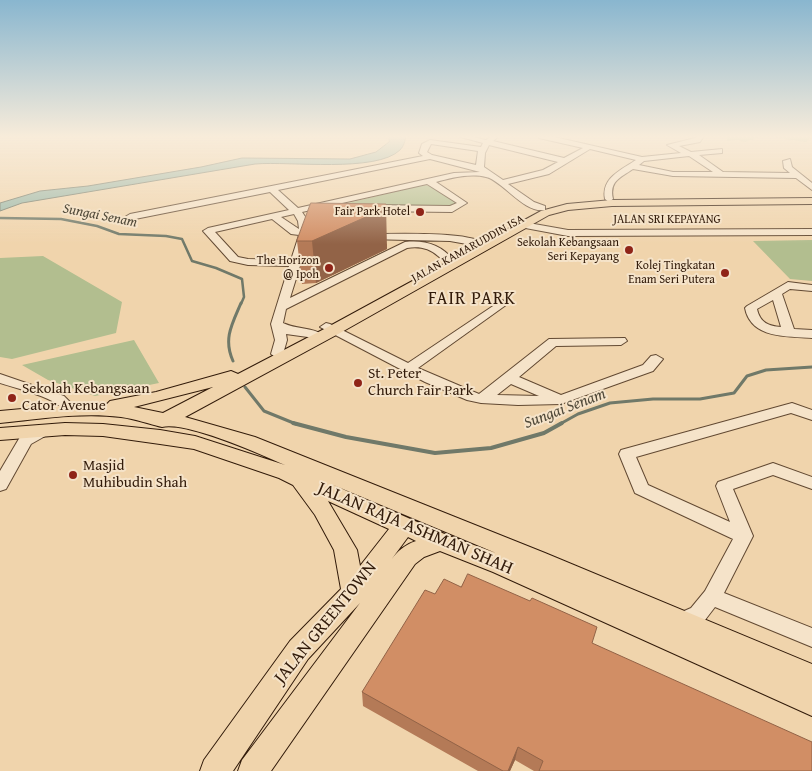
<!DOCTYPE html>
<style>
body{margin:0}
canvas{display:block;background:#f0d4ac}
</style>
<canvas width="812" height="771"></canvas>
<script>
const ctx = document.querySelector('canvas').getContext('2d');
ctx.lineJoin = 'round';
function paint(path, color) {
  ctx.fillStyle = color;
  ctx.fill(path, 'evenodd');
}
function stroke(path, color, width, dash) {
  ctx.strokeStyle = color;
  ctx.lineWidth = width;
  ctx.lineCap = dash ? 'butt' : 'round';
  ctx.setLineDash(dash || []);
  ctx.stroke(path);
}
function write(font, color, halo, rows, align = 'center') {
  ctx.font = font + ' "Gentium Book Plus",serif';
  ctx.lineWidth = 4;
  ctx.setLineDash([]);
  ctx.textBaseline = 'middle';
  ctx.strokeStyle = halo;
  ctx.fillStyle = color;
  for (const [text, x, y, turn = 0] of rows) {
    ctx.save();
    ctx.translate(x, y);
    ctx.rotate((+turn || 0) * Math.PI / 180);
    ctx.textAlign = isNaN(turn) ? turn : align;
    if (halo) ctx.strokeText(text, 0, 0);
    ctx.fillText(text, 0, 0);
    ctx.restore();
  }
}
paint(new Path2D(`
 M727,136H812L806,142L763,136L745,142L738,140L727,141Z
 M423,185L432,186L456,203L449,207L348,206L344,204Z
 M812,240V281L790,279L753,241Z
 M43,256L122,302L116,333L12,359L0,357V258Z
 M134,340L159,383L95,396L48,380L22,365Z`), '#b2be8f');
const water = new Path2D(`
 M389,136H406C405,141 404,146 400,150C376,173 290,161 255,164L22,203L0,211V203L40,191L88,186L201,167L242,158L350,159L376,152L389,142Z`);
paint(water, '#9ab8a9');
stroke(water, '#707969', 1);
stroke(new Path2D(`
 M0,218L61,219L97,226L119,234L166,236L182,239L192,261L216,268L242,279L244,297L241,304`), '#707969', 2.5);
stroke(new Path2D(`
 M233,361C223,339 232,324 241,303
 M245,387L264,411L296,424
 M560,424L578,414L610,403L653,399H700L734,393L747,376L766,370L812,367`), '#707969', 3);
stroke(new Path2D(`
 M293,423L346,437L435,453L491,448L544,433L562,423`), '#707969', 4);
const minor = new Path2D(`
 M457,136H469L486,140L492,136H499L493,141L564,158L583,148L539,138V136H550L642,157L681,153L667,145L695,138L697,136H704L700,142L679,146L691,152L722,149V153L699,155L723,172L790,173L784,168L783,161L790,159L792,167L812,183V190L796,178L673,176L633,169C620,178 609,181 613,199L609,202L605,199C601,178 621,170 636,160L590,149L549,174L508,184L534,202L545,206V210C524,214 502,180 486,177C470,173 451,178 436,182L467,203L452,212L368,211L363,208L368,205L450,206L457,203L427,184L302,212L308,221L309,237L290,298L405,242C424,240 441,244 453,260L448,263C443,262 442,259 438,256C429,248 419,246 407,248L286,309L283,323C295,329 314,328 321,334L315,338L286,334L287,340L283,354L277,358L271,354L275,340L271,324L289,266L248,265L230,261L203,231L208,228L289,210L270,192L130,220L125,217L130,214L423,156L419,153L422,144L430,140L481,147L483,143ZM431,144L478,151L476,165L432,155L427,152ZM489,145L558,162L543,170L503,180L484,167L485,153ZM689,156L713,172H673L639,165L644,161ZM430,159L480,172L454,173L298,208L278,190ZM294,214L298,221L299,229L281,217ZM272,219L291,234L299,235L291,260L248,259L238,257L215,232Z
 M523,222L568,230L812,229V235L568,236L520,227L518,225Z
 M370,234C392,234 469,231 483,243L478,246L450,241L367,239L365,237Z
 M788,282L812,285V291L790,289L782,294L794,329L812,330V338C787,336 751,339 745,308L747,306ZM773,300L781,327C769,326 760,323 757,309Z
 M502,300L508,303L506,305L418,368L479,394L549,339L625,338L627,341L621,345L556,346L519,377L561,395L643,365L651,356L656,355L663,359L653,371L561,404L518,405L481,403L467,400L425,382L320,327L326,323L330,324L408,363ZM511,384L539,396L497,395Z
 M0,374L64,396L79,411L77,414C65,418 63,407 54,402C39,394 16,388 0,383Z
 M792,403L812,410V420L791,413L636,457L648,485L730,522L716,486L718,482L773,463L812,477V489L773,475L733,489L753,536L724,593L812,628V647L715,607L705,620L682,630L675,627L672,621L675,615L691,608L705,591L733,539L635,493L619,454L621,450Z
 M42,426L47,427L49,431L47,435L31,444L6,489L0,491V471L20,437Z`);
const major = new Path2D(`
 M812,198V204L612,206L568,210L549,215L340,333L185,417L255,437L545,553L812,664V716L493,572L440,551L424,557L415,564L271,771H238L242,760L360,603L308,659L233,771H200L204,760L290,641L341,589L334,550L315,515L293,485L279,478L194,449L160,444L103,436L65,435L0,440V428L65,423L103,424L160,430L195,436L285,465C260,454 186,421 162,427C149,424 136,419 121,417C81,412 40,419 0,423V411L88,403L107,404L110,401L156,392L231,371L238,374L328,327L541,211L567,204L612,200ZM213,387L163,413L134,407ZM331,484L496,553L449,536ZM328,501L389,529L360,566L357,550ZM408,537L416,541C404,545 398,551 391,560Z`);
stroke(minor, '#624932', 2);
stroke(major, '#321b0a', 2);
paint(minor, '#f5e3c9');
paint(major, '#f0d4ac');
paint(new Path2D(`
 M311,203L387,244V249L316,283L302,284L297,241Z
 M435,594L592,644L812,771H534L515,760L510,771H478L363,706L362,692Z`), '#b47a57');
paint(new Path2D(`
 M386,204L387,249L316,283L312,241Z
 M518,747L515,760L510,771H508Z`), '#926347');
const building = new Path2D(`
 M311,203L386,204V208L312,241H297Z
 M468,574L530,601L532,598L597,627L592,643L812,742V771H539L543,761L518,747L508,771H503L362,692L425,590L435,594L444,579L461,587Z`);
paint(building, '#d18e65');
stroke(building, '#926347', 1);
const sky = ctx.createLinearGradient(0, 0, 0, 244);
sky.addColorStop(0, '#89b6cf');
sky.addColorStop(0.56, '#f8ecda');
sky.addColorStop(1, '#f8ecda00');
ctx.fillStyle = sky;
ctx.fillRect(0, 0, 812, 244);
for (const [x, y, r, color] of [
 [420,212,5,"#8f2418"],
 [629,250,5,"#8f2418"],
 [329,268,5,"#8f2418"],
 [725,273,5,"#8f2418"],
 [358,383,5,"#8f2418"],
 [12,398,5,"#8f2418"],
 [73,475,5,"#8f2418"]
]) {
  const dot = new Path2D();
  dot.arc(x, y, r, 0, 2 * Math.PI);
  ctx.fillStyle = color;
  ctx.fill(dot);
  stroke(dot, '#f5e3c9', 2);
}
write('12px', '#321b0a', '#f5e3c9', [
 ["Fair Park Hotel",410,212],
 ["Sekolah Kebangsaan",619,243],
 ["Seri Kepayang",619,257],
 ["The Horizon",319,261],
 ["@ Ipoh",319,275],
 ["Kolej Tingkatan",715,266],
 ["Enam Seri Putera",715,280]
], 'right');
write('12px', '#321b0a', '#f5e3c9', [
 ["JALAN SRI KEPAYANG",667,220],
 ["JALAN KAMARUDDIN ISA",468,249,-29]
]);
write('italic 14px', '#514a3a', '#f5e3c9', [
 ["Sungai Senam",100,216,11]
]);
write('15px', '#321b0a', '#f5e3c9', [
 ["St. Peter",368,374],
 ["Church Fair Park",368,391],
 ["Sekolah Kebangsaan",22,389],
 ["Cator Avenue",22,406],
 ["Masjid",83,466],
 ["Muhibudin Shah",83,483]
], 'left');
write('italic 16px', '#514a3a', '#f5e3c9', [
 ["Sungai Senam",565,409,-21]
]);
ctx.letterSpacing = '1px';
write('18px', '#321b0a', '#f5e3c9', [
 ["FAIR PARK",472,299]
]);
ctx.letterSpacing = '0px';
write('18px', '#321b0a', '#f5e3c9', [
 ["JALAN RAJA ASHMAN SHAH",415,529,23],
 ["JALAN GREENTOWN",326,623,-51]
]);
</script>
